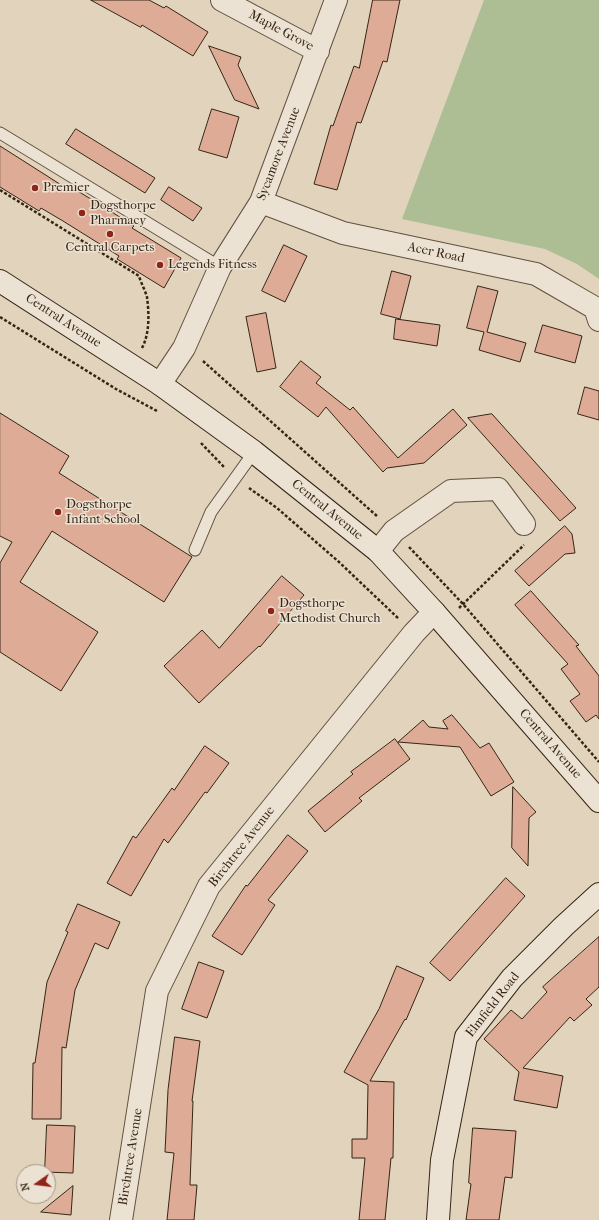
<!DOCTYPE html>
<style>
body{margin:0}
#map{position:relative;width:599px;height:1220px;overflow:hidden;background:#e1d3bc;font-family:"IM FELL French Canon",serif}
canvas{display:block}
.north{position:absolute;left:16px;top:1164px;width:40px;height:40px;box-sizing:border-box;background:#ece2d3;border:1px solid #a39687;border-radius:50%;rotate:256deg;font-size:11px;font-weight:700;line-height:16px;text-align:center;color:#362515}
.north::after{content:'';display:block;margin:auto;width:14px;height:18px;background:#8f2418;clip-path:polygon(50% 0,100% 100%,50% 72%,0 100%)}
</style>
<div id="map">
<canvas width="599" height="1220"></canvas>
<div class="north">N</div>
</div>
<script>
const ctx = document.querySelector('canvas').getContext('2d');
ctx.lineJoin = 'round';
function paint(path, color) {
  ctx.fillStyle = color;
  ctx.fill(path, 'evenodd');
}
function stroke(path, color, width, dash) {
  ctx.strokeStyle = color;
  ctx.lineWidth = width;
  ctx.lineCap = dash ? 'butt' : 'round';
  ctx.setLineDash(dash || []);
  ctx.stroke(path);
}
function write(font, color, halo, rows, align = 'center') {
  ctx.font = font + ' "IM FELL French Canon",serif';
  ctx.lineWidth = 3;
  ctx.setLineDash([]);
  ctx.textBaseline = 'middle';
  ctx.strokeStyle = halo;
  ctx.fillStyle = color;
  for (const [text, x, y, turn = 0] of rows) {
    ctx.save();
    ctx.translate(x, y);
    ctx.rotate((+turn || 0) * Math.PI / 180);
    ctx.textAlign = isNaN(turn) ? turn : align;
    if (halo) ctx.strokeText(text, 0, 0);
    ctx.fillText(text, 0, 0);
    ctx.restore();
  }
}
paint(new Path2D(`
 M484,0H599V279L577,264L545,249L402,219Z`), '#aebe94');
const building = new Path2D(`
 M91,0H149L164,8L166,6L208,32L193,56L142,25L141,27Z
 M373,0H400L387,62L383,61L361,123L357,122L337,190L314,184L331,125L333,126L354,66L359,68Z
 M209,46L241,57L238,65L259,109L235,100Z
 M212,109L239,117L227,158L199,150Z
 M76,129L155,178L145,193L66,144Z
 M0,146L66,188L68,185L107,209L134,226L132,228L181,258L164,288L117,259L119,256L63,221L41,208L39,211L0,187Z
 M169,187L202,208L193,221L161,200Z
 M284,245L307,256L285,302L262,291Z
 M392,271L411,276L400,319L381,314Z
 M478,286L498,291L487,332L526,343L520,362L479,350L484,332L467,328Z
 M266,313L276,368L257,372L246,317Z
 M396,319L440,325L437,346L394,339Z
 M543,325L582,336L575,363L535,352Z
 M301,361L321,377L316,383L350,410L353,407L398,458L453,409L467,425L424,463L387,468L383,472L326,407L318,417L280,387Z
 M585,387L599,391V420L578,414Z
 M0,413L69,456L59,473L192,557L164,602L52,531L20,582L98,632L61,691L0,652V563L12,542L0,536Z
 M492,414L576,508L560,521L468,418Z
 M565,526L572,534L575,553L565,554L529,586L515,571Z
 M282,576L304,595L260,647L259,646L199,703L164,666L202,630L219,648Z
 M531,591L579,645L576,646L599,676V719L596,715L586,722L570,701L580,694L561,669L568,664L515,605Z
 M452,715L480,748L489,743L514,782L491,796L460,747L398,742L423,720L429,727L448,729L443,721Z
 M395,739L410,759L359,798L362,801L325,832L308,811L353,774L351,772Z
 M205,746L229,763L207,793L205,792L168,843L164,839L131,896L107,883L133,836L136,838L172,788L174,790Z
 M513,787L536,812L529,818L528,866L512,848Z
 M288,835L308,851L268,900L275,905L242,955L212,936L246,885L247,886Z
 M506,878L525,896L450,981L430,963Z
 M78,904L120,922L108,949L95,943L75,990L66,1048L62,1047L61,1119H32L33,1063H35L47,982L68,932L66,931Z
 M599,937V987L586,999L592,1005L574,1021L570,1017L523,1068L563,1076L557,1108L514,1100L519,1072L484,1039L511,1010L522,1019L547,992L543,987Z
 M199,962L224,971L207,1018L182,1009Z
 M397,966L424,978L406,1020L405,1019L370,1081L394,1082L393,1158H391L385,1220H359L365,1158H352V1139H367L368,1085L344,1072L379,1009Z
 M175,1037L200,1041L192,1101H193L190,1185H197L194,1220H167L174,1153L165,1152L168,1090Z
 M47,1125L75,1126L73,1173L45,1172Z
 M473,1128L516,1131L512,1178L505,1177L499,1220H466L471,1184L469,1183Z
 M73,1186L71,1215L41,1212Z`);
paint(building, '#ddab96');
stroke(building, '#362515', 1);
const lane = new Path2D(`
 M0,133L220,267
 M195,550L211,512L254,452`);
const street = new Path2D(`
 M222,0L318,51
 M261,202L343,233L536,274L595,308L599,320
 M160,384L184,348L220,267L261,202L336,0
 M378,551L394,531L451,491L498,489L524,524
 M121,1220L157,991L209,886L414,633L434,612`);
const secondary = new Path2D(`
 M0,281L160,384L254,452L378,551L434,612L599,801
 M438,1220L442,1160L466,1037L512,978L564,926L599,894`);
stroke(lane, '#61503f', 13);
stroke(street, '#61503f', 24);
stroke(secondary, '#362515', 24);
stroke(new Path2D(`
 M0,190L139,276C141,283 145,290 147,297C149,313 150,333 142,348
 M0,317L116,389L157,411
 M203,361L378,517
 M201,443L224,467
 M249,488L277,508L339,562L399,619
 M409,547L463,604L599,762
 M459,608L524,545`), '#362515', 2.5, [3, 2]);
stroke(lane, '#ece2d3', 11);
stroke(street, '#ece2d3', 22);
stroke(secondary, '#ece2d3', 22);
for (const [x, y, r, color] of [
 [35,188,4,"#8f2418"],
 [82,213,4,"#8f2418"],
 [110,234,4,"#8f2418"],
 [160,265,4,"#8f2418"],
 [58,512,4,"#8f2418"],
 [271,611,4,"#8f2418"]
]) {
  const dot = new Path2D();
  dot.arc(x, y, r, 0, 2 * Math.PI);
  ctx.fillStyle = color;
  ctx.fill(dot);
  stroke(dot, '#ece2d3', 1.5);
}
write('13px', '#362515', '#ece2d3', [
 ["Maple Grove",281,31,28],
 ["Sycamore Avenue",279,154,-69],
 ["Acer Road",436,253,12],
 ["Central Avenue",63,321,33],
 ["Central Avenue",327,510,39],
 ["Central Avenue",550,744,49],
 ["Birchtree Avenue",242,847,-52],
 ["Elmfield Road",493,1005,-52],
 ["Birchtree Avenue",131,1157,-81]
]);
write('13px', '#362515', '#ece2d3', [
 ["Premier",43,188],
 ["Dogsthorpe",90,206],
 ["Pharmacy",90,221],
 ["Central Carpets",110,248,"center"],
 ["Legends Fitness",168,265],
 ["Dogsthorpe",66,505],
 ["Infant School",66,520],
 ["Dogsthorpe",279,604],
 ["Methodist Church",279,619]
], 'left');
</script>
